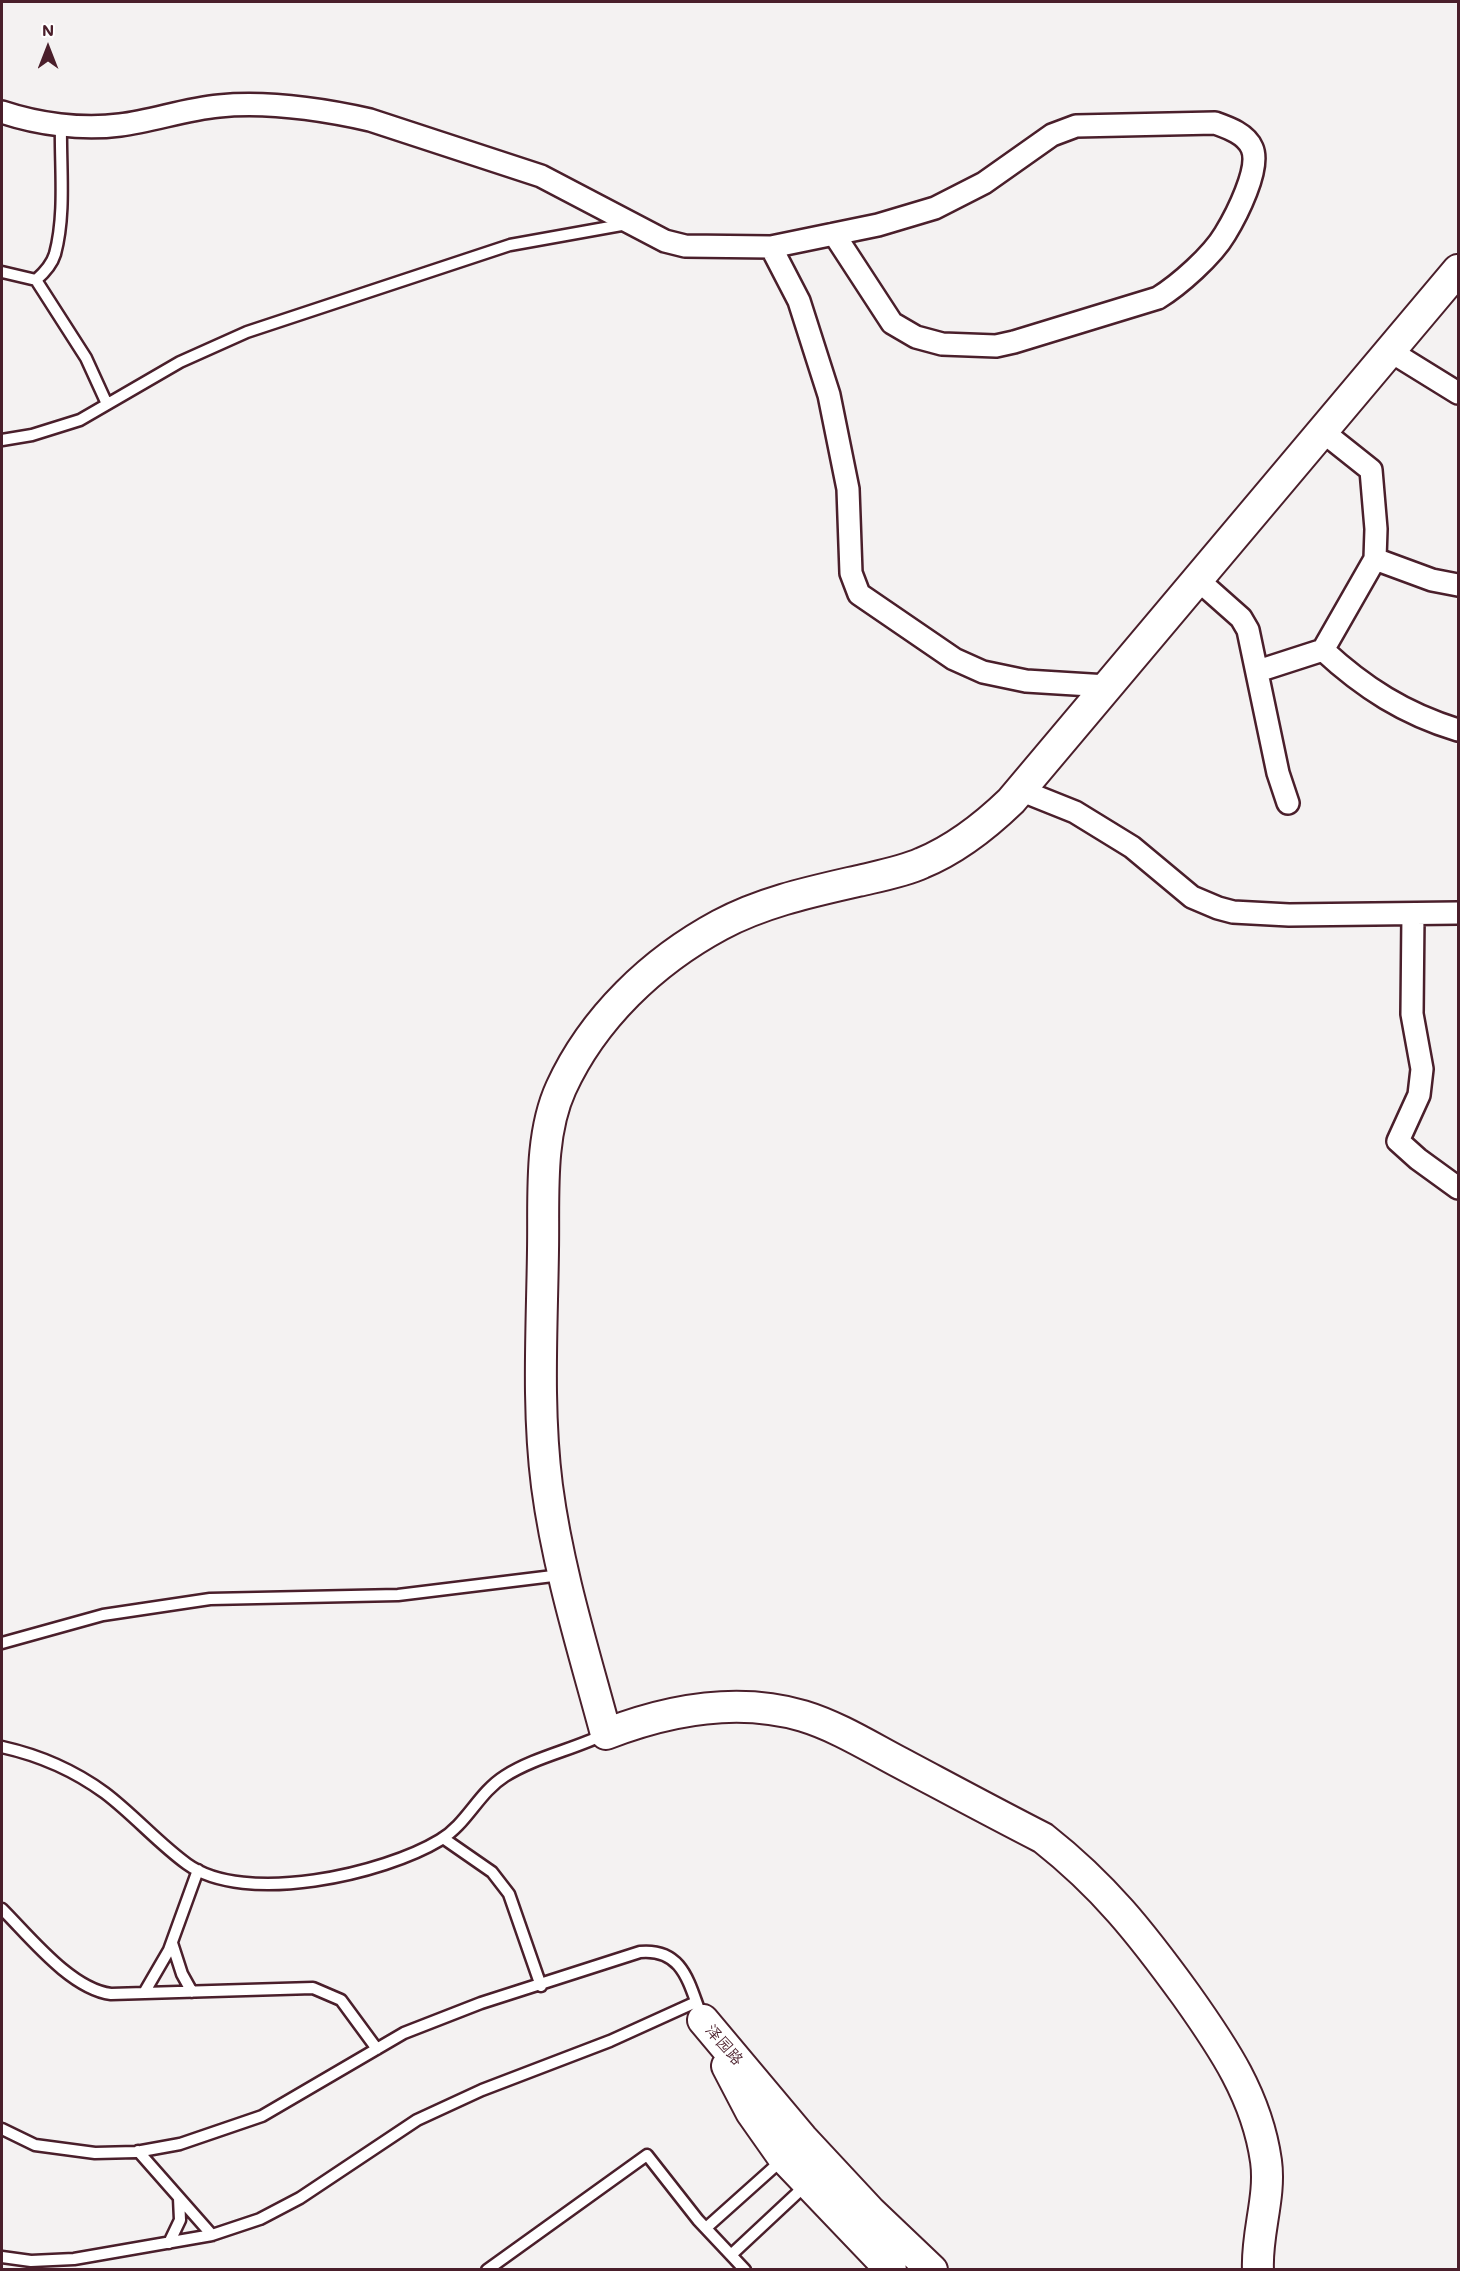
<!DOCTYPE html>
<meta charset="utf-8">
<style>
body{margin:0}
#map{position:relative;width:1460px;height:2271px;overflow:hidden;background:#f4f2f2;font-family:Mali,sans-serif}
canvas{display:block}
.frame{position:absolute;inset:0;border:3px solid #4a1f2b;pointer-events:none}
.north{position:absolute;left:18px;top:18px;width:60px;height:60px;-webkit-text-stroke:4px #fff;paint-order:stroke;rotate:0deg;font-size:16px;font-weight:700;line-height:24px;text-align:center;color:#4a1f2b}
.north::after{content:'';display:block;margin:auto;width:21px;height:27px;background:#4a1f2b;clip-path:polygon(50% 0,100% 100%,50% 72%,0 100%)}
</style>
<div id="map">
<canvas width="1460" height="2271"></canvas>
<div class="frame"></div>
<div class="north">N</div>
</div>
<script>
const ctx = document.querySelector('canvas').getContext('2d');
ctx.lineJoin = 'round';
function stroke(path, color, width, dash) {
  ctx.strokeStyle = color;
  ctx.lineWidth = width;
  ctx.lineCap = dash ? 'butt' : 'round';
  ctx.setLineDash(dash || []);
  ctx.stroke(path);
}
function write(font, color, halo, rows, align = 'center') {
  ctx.font = font + ' Mali,"LXGW WenKai TC",sans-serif';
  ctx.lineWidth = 4.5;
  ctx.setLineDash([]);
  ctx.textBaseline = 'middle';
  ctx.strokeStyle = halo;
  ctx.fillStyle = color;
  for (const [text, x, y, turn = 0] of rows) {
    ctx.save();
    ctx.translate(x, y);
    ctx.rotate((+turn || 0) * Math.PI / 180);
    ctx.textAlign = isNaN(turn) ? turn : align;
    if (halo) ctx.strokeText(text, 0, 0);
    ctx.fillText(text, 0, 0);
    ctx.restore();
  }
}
const lane = new Path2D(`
 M2,272L36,280L86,358L107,404
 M36,280C44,273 52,264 55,254C66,213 60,165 61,124
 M2,440L32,435L80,420L180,362L247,332L510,245L627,224
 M2,1643L103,1615L210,1599L398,1595L561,1575
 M2,1747C38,1755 75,1771 105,1793C134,1815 158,1843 187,1864C245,1906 384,1874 440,1840C467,1824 478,1793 505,1776C535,1757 572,1750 605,1734
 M443,1838L492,1872L509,1894L541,1986
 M2,1909C30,1937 71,1989 111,1994L313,1988L341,2000L377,2049
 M172,1943L182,1974L192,1992
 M144,1993L169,1950L198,1870
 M2,2129L35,2145L95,2153L136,2152L180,2144L262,2116L404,2033L481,2003L640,1952C685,1948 689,1986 703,2020
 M138,2151L212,2235
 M706,2228L782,2160
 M169,2243L180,2220L179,2198
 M731,2255L807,2184
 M2,2257L31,2261L74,2259L212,2235L260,2219L300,2198L417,2120L482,2090L610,2041L696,2002
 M487,2270L647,2155L698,2220L745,2270`);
const street = new Path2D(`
 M2,112C38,124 81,130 120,125C153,121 185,109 219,106C269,101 321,109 370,120L541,176L665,241L685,246L771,247L878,225L935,208L984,183L1052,135L1076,126L1215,123C1229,128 1246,134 1252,148C1261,168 1236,216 1225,234C1212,256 1179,285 1158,298L1014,342L996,346L942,344L916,337L892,323L834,234
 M771,247L799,301L829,395L848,489L851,573L859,594L954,659L983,672L1026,681L1107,686
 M1390,351L1458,393
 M1375,559L1432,580L1458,585
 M1197,579L1241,618L1248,630L1278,773L1288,803
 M1323,650C1364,688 1405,714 1458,730
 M1258,671L1323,650L1375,559L1376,529L1371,470L1322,431
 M1020,790L1075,812L1132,847L1192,897L1218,908L1233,912L1289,915L1458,913
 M1413,914L1412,1014L1422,1069L1419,1095L1398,1141L1418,1159L1458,1188`);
const secondary = new Path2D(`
 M703,2020L802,2138L870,2211L932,2270
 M727,2066L751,2112L782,2156L891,2270
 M1258,2270C1256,2234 1271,2197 1266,2161C1257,2097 1223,2047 1186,1995C1141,1933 1104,1886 1043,1838C994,1813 946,1787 897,1761C867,1745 836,1726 803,1716C738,1697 668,1710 606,1734C584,1652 558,1570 547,1486C537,1408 542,1328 543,1250C544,1198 539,1136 561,1088C593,1018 653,961 720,925C763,902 810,892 858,881C879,876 902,872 922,863C956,849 984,827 1011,801L1458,270`);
stroke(lane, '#4a1f2b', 15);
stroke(street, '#4a1f2b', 26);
stroke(secondary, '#4a1f2b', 34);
stroke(lane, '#fff', 10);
stroke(street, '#fff', 21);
stroke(secondary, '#fff', 30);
write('16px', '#4a1f2b', '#fff', [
 ["泽园路",724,2045,49]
]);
</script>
